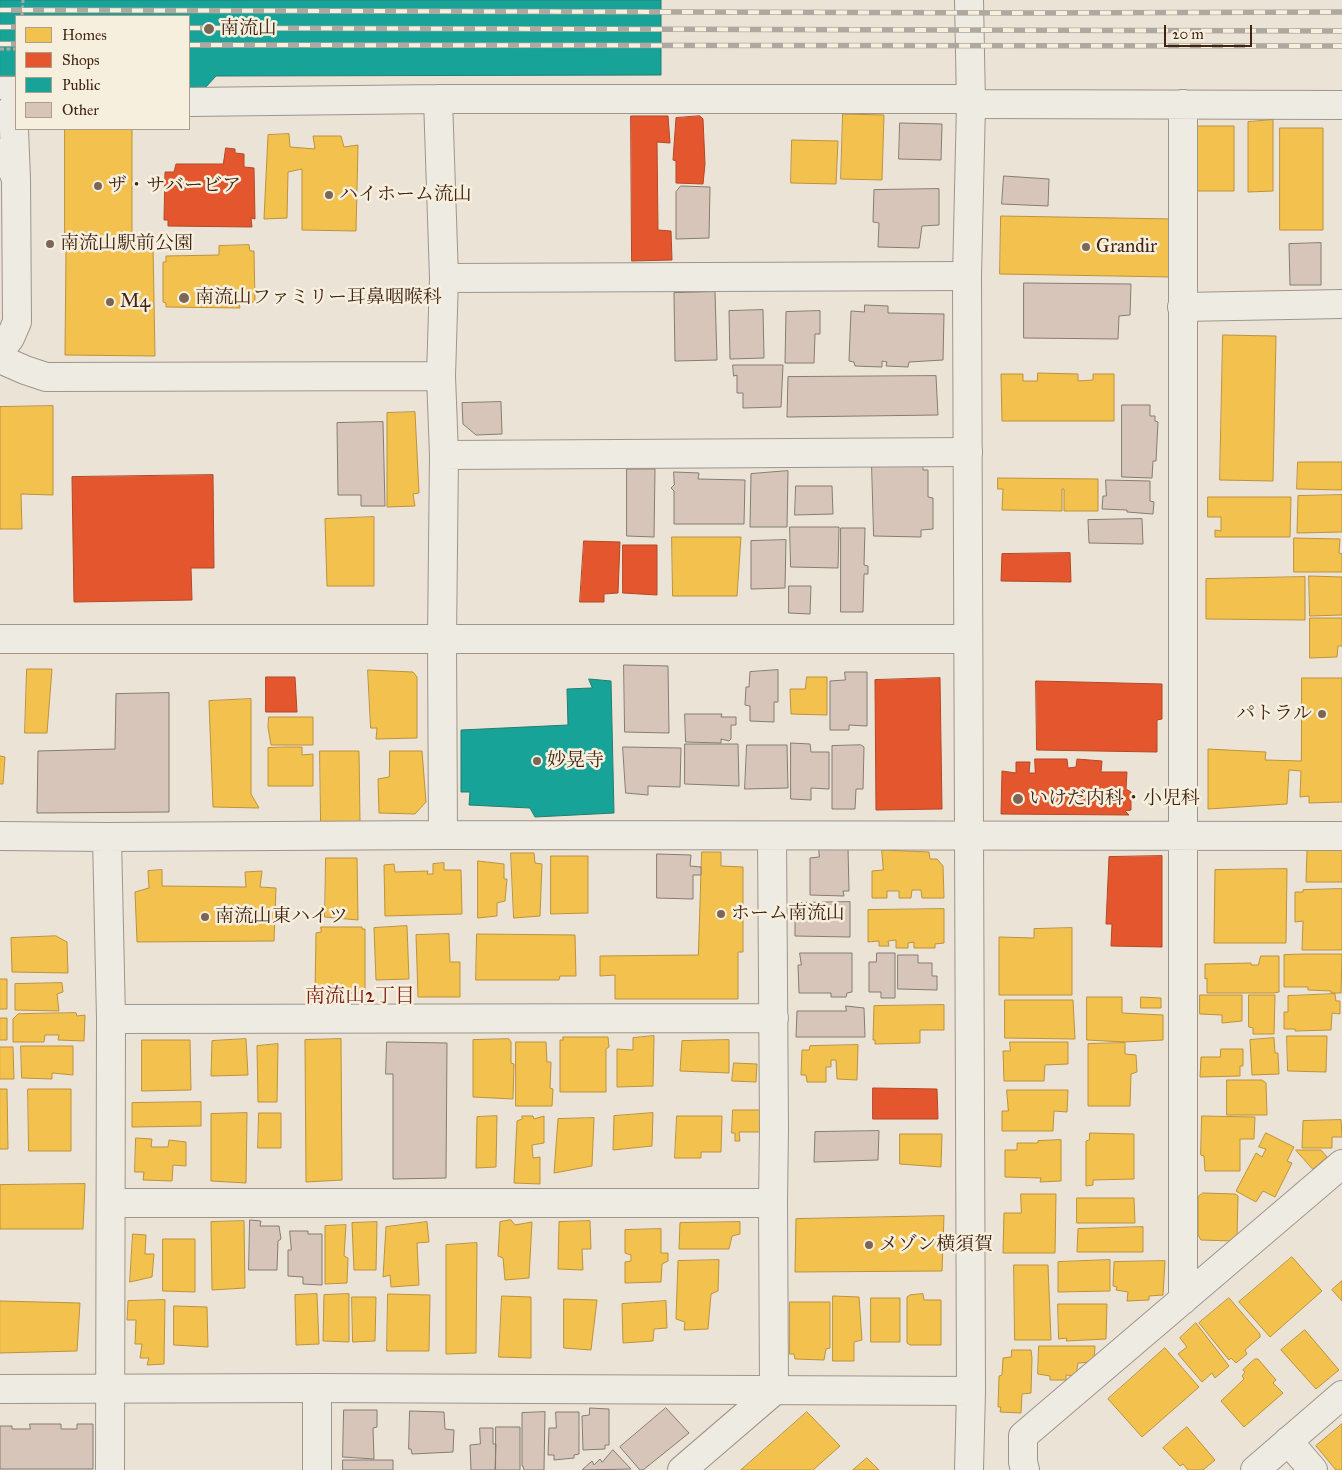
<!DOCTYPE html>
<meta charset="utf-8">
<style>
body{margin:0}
#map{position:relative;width:1342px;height:1470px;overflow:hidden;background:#ebe3d5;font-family:"IM FELL Great Primer",serif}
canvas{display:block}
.legend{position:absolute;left:15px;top:15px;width:175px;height:115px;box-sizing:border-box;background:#f7efde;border:1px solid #ae9e8c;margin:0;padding:6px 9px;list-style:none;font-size:15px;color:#412411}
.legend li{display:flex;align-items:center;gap:10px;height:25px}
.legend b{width:25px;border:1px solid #ae9e8c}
.scale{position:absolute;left:1164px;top:25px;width:88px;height:22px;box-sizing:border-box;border:2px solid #412411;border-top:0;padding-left:6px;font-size:15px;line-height:18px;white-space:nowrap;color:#412411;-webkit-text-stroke:4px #f7efde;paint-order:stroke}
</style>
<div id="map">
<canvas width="1342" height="1470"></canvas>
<ul class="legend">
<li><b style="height:14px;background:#f2c14e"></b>Homes</li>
<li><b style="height:14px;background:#e4572e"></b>Shops</li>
<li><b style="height:14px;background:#17a398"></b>Public</li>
<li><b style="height:14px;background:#d7c5ba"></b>Other</li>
</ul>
<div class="scale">20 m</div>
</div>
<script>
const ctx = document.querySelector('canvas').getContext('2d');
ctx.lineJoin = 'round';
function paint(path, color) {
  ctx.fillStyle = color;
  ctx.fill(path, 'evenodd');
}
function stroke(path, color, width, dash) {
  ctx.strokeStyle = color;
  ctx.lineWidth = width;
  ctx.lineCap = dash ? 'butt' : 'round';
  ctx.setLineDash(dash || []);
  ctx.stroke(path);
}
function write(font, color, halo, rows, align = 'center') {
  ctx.font = font + ' "IM FELL Great Primer","Noto Serif JP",serif';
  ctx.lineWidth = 5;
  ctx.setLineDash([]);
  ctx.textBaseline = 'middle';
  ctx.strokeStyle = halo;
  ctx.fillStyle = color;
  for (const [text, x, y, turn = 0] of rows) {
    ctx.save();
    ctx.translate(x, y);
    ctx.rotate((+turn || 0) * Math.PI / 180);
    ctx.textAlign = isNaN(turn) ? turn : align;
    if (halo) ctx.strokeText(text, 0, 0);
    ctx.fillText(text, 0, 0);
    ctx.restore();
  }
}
const homes = new Path2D(`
 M843,114L884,115L882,180L841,179Z
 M1273,120V191L1248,192V122Z
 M1196,126H1234V191H1196Z
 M1280,128H1323V230H1280Z
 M65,129H132V242L65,244Z
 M289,134L290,147L315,149L313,136H341L344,147L358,145L356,231L302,230V169L288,172L287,218L264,219L268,135Z
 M792,140L838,141L836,184L791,183Z
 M1001,216L1173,219L1171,277L1000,274Z
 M153,245L155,356L65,355L66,250Z
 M249,245L250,251H254L255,302L239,303L240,308L166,307V303L163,302V262H166V256L219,255V246Z
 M1223,335L1276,336L1273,481L1220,480Z
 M1038,373L1078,374V381L1093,380V374H1114V421H1002L1001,374H1023V381H1037Z
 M53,406V495L21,494L22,529H0V407Z
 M415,412L419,493L413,494L415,506L387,507V413Z
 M1298,462H1342V490L1297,489Z
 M998,478L1098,479V511H1064V489H1062V511L1002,510L1003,489H998Z
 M1342,495V532L1297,533L1298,496Z
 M1208,497H1291L1290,537H1215V530L1221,531V517H1208Z
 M374,517V586H327L325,519Z
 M672,537H741L737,596H673Z
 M1294,538L1340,539L1339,553L1342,554V572H1294Z
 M1309,576L1342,577V615L1310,616Z
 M1305,577V620L1206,619V579Z
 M1310,618H1342V646H1338L1337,657L1310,658Z
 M27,669H52L47,733H25Z
 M368,670L413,672L417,677V738L376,739L377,728H371Z
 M807,677H827V715L791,714L790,689H805Z
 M1302,678H1342V802L1309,803V796L1300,797L1301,771L1289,770L1287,804L1208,809V749L1266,752L1265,760L1301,761Z
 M251,699V794L259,808L213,807L209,701Z
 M269,717H313V745H271L268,727Z
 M285,747H302V755L313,754V786H268V748Z
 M320,751H359L360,822L321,823Z
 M390,751H422L426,802L415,814L379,813L378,779L389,777Z
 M0,756L5,757L3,784H0Z
 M882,850L929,852L930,859H937L943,866L944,898H922L921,890H912L911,898H899V891H887V898H872V871L883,870Z
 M1342,850V882H1306L1307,851Z
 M702,852H721V866L743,867V952H738V999H615V975L600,976V956L698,955Z
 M511,853H534L535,863L542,864L540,916L514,918Z
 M551,856H588V913L551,914Z
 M326,858H357L358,920L325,917Z
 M478,861L504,864V879H507L505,901L497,903V916L478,918Z
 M444,863V870H461L462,914L385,916L384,865L394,864L395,872L428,871L427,874H433V864Z
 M1287,869L1286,943H1214L1215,870Z
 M162,870V886L246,887L245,872L262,871L260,887L276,888L274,941L137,942L135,892L149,888L148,871Z
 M1342,889V950H1302L1303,921L1295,922V892H1303V890Z
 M944,909V943L935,944V948H914V942L908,943V948H896V940L888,941L889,946H879V941L868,942V910Z
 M407,926L409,979L376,980L374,928Z
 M321,927H362V929H365V993L315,994L316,933L321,932Z
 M1072,928V995H999V937L1034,938V929Z
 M449,934L450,962H460V997H418L416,935Z
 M477,934L575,935L576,976H560L559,980H476Z
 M56,936L67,942L68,973L12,972L11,938Z
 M1308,954H1342L1341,993H1331V991L1308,990V987H1284V955Z
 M1261,956H1279V992L1274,993H1207V978L1205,979V964L1251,963V965H1258Z
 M0,979H7V1009H0Z
 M62,983L63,992L57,994L59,1011L15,1010V984Z
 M1335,994L1336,1001H1340V1014L1332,1013L1331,1030L1295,1031V1029H1284V1012H1288V996Z
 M1200,995H1242V1021L1222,1023V1015L1200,1014Z
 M1249,995H1275L1274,1034H1253V1028L1249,1027Z
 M1087,997H1122V1013L1163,1015V1040L1125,1042L1087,1040Z
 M1141,997L1161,998V1008H1141Z
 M1005,1000H1073L1075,1039L1005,1038Z
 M944,1005V1030H920V1043L875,1044V1040H873L874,1006Z
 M76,1013L77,1016L85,1015L84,1041L58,1040L59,1035H45L44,1042H13V1019L18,1014Z
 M0,1018H7V1040H0Z
 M654,1036L653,1086L617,1087V1049L633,1050V1038Z
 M1287,1036H1327L1326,1072L1288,1071Z
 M563,1037H608L609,1047L606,1049V1092H560V1040H563Z
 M1274,1038L1275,1053H1278L1279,1074L1252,1075L1250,1040Z
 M246,1039L248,1075L211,1076L212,1041Z
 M341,1039L342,1180L306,1182L305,1040Z
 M509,1039L511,1042V1063L514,1064L513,1099L473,1097V1040Z
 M142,1040H190L191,1090L142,1091Z
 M729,1040V1073L680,1071L682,1041Z
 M516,1042H546L547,1062H551L550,1088L553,1089L552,1106H516Z
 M1010,1042H1068V1064L1045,1065L1044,1081H1004L1003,1051H1010Z
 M1125,1043V1054L1136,1055L1137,1072L1131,1074L1130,1106H1088V1044Z
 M278,1044L277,1102H258L257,1046Z
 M858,1045L857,1080L837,1079L836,1060H831V1067H826V1082H807L806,1075H801L802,1050H809L810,1046Z
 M21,1046H73V1075L52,1073V1079L22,1078Z
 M0,1047H13L14,1079H0Z
 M1221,1049H1243V1066H1240V1076L1200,1077L1201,1057H1220Z
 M734,1063L757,1064L756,1082L732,1081Z
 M1227,1080H1262L1266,1083L1267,1115H1227Z
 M0,1089H7L8,1149H0Z
 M28,1089H71V1151H29Z
 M1007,1090H1068L1067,1112L1054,1111L1053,1131H1002V1111H1008Z
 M201,1102V1126L132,1127V1103Z
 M733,1110H762V1132H739L740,1141H735V1133H732Z
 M247,1113L246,1183L211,1181V1114Z
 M259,1113H281V1148H258Z
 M653,1113L652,1146L613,1150L614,1116Z
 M497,1116L496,1167L476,1168L477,1117Z
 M522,1116H533L534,1119L544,1116V1143L532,1145L533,1158L540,1157V1184L514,1183L517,1121L522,1119Z
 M677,1116H722L721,1152H701V1158H675Z
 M1202,1116L1255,1117L1254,1139H1240V1171H1205L1204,1156L1201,1155Z
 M594,1118L592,1166L554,1173L558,1119Z
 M1341,1120L1342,1137H1332V1148H1302L1303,1121Z
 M1090,1133L1134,1134V1179L1093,1180V1185L1086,1186V1141L1089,1140Z
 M1266,1133L1294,1147L1287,1161L1292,1163L1275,1197L1263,1191L1256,1202L1236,1191L1256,1153L1262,1157L1266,1149L1259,1147Z
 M900,1134H942L941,1167L900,1164Z
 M136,1138L152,1139L151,1147H168L169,1140L186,1142V1166L173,1165L172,1181L143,1180L144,1172H135Z
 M1061,1140V1181L1040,1182L1041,1178L1005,1177V1150H1017V1143H1038V1141Z
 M1296,1150H1321L1327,1157L1313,1169Z
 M85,1184L83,1229H0V1185Z
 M1203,1193L1235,1194L1238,1196L1237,1236L1233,1241L1201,1240L1198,1235V1197Z
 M1021,1194H1056L1055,1253H1003L1004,1213H1021Z
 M1077,1198H1134L1135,1223H1077Z
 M944,1216L942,1271L795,1272L796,1219Z
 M511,1220L515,1225L532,1222L529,1278L505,1280L503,1258L498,1256L500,1222Z
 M244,1221L245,1288L212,1290L211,1222Z
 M590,1221L591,1249H582L583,1270L558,1269L559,1222Z
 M377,1222L376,1270H354L352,1223Z
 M427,1222L429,1242L417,1243L419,1285L391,1287L390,1275L383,1277L386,1227Z
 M740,1222V1234L732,1236L729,1249H679L680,1223Z
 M346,1225L344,1256L348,1258L347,1283L325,1284V1226Z
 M1143,1227V1252H1077L1078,1229Z
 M661,1229V1253H668V1261L662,1264L661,1282L625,1283V1262L631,1261V1255L625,1253V1230Z
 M133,1234L146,1235L145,1254H154L152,1277L130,1282Z
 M163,1239H195V1292L163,1291Z
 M477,1243L476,1353L446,1354V1245Z
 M1292,1257L1322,1291L1270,1337L1239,1302Z
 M719,1260L718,1291L711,1294L708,1329L684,1330L685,1322L676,1319L678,1261Z
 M1110,1260V1291L1058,1292V1262Z
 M1165,1261L1163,1295L1149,1296V1300L1127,1301L1128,1292L1116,1290L1117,1287L1113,1286L1114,1262Z
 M1014,1265H1048L1051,1340H1015Z
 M1342,1281V1301L1332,1290Z
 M317,1294L319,1344L296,1345L295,1295Z
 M349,1294V1342L323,1341L324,1295Z
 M388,1294L430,1295L429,1351H387Z
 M923,1294L924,1300H941V1345H910L907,1343V1297L910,1295Z
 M502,1296L531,1297V1358L499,1357Z
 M833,1296L859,1297L862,1340L854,1342V1361H833Z
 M352,1297H376L375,1341L353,1342Z
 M871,1298H900V1342H871Z
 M1229,1298L1260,1334V1337L1245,1350L1247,1354L1236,1363L1231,1358L1229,1360L1199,1323Z
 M564,1299L597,1300L591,1350L564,1348Z
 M165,1300L164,1364L147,1365L149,1358H140L142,1344H135L136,1320H127L128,1301Z
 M0,1301L80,1303L77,1351L0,1353Z
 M666,1301L667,1328L654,1329L653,1341L623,1343L622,1304Z
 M790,1302H830V1348L826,1349L824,1360L795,1359L794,1354H790Z
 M1058,1304H1107L1106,1339L1066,1341L1067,1338L1059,1339Z
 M174,1306L207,1307L208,1347L174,1345Z
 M1196,1323L1229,1366L1215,1378L1212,1373L1202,1382L1178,1354L1187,1347L1180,1338Z
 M1305,1330L1339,1370L1316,1389L1281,1350Z
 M1039,1346H1095L1094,1362L1078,1363L1076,1376L1066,1375V1380H1050V1376L1038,1374Z
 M1165,1348L1199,1387L1142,1437L1108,1399Z
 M1012,1350H1031L1032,1358L1031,1393L1022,1394L1021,1413L1000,1412L1001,1407H998L999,1376L1002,1375L1003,1358L1011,1357Z
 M1255,1359H1258L1276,1380L1273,1383L1283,1393L1244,1427L1221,1401L1244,1379L1242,1376L1245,1372L1243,1370Z
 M807,1412L840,1446L813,1470H741Z
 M1342,1424V1470H1336L1316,1446Z
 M1187,1427L1215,1460L1203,1470H1188L1183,1464L1180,1466L1163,1448Z
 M867,1458L879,1470H853Z`);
paint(homes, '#f2c14e');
stroke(homes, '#bd923c', 1);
const shops = new Path2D(`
 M631,116H668L670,143L657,142L658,230L671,231L672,260L632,261Z
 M700,116L703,119L705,164L703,184L676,183V161L673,160L676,118Z
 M226,148L235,149V153L244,154V167L254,168L255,219L251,218L252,227L168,226V220H164L165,172H174L176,164H223Z
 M213,475L214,568H191L192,600L74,602L72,477Z
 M584,541L620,542L618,593L604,594V602H580Z
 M623,545H657V595L623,593Z
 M1070,553L1071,582L1001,581L1002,554Z
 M266,677H295L297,712H266Z
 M940,678L942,809L876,810L875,680Z
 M1036,681L1162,684V719L1157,720V752L1037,750Z
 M1035,759H1067L1068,768L1076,767L1077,759L1102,761L1101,772H1127L1126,789L1131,792V810L1125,811L1129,815L1001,814L1002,771L1016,773V762H1030L1029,773H1035Z
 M1162,856V947L1111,946L1112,924H1106L1109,857Z
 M873,1088L937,1089L938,1119H873Z`);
paint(shops, '#e4572e');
stroke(shops, '#b34825', 1);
const public = new Path2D(`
 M0,0H661V75L216,76L205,88H189V16H16V87H0Z
 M589,679L611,681L614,813L535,817L530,808L469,805L470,792H461V730L568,725L567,689L592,688Z`);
paint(public, '#17a398');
stroke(public, '#247d70', 1);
const building = new Path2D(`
 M900,123L942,124L941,160L899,159Z
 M1004,176L1049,179L1048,206L1002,204Z
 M681,186L710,187L709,238L676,239V192Z
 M939,189V225L922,226L919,248L878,247L879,223L873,222L874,190Z
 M1321,243V285H1290L1289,244Z
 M1024,283L1131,284L1130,315L1119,316L1118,339L1024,338Z
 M715,292L717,360L675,361L674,293Z
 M865,305L888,306V313L944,314L943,360L909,362L908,367L886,366L887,362L882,361V367L855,366L854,362L849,361L851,311L864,312Z
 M763,310L764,358L730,359L729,311Z
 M820,311V334H815L814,363H785L786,312Z
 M733,365H783L781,407L743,408V393H737V375L734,376Z
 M936,376L938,415L787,417L788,377Z
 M501,402L502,434L476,435L463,424L462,403Z
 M1122,405H1150V416H1155V421L1158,422L1156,461H1153L1152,478L1122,477Z
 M383,422L385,506H361V495H338L337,423Z
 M872,466H923V470H928V497L933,498V529L921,530V537L874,536Z
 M627,469H655L654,537L627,536Z
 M788,471L787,527H750L751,474Z
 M674,472L699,473L698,479L745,480L744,524H674V491L671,488L674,485Z
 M1106,480L1150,481V501L1154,502L1153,514L1127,512V510L1102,509L1103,496H1106Z
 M796,486H832L833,514L795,515Z
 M1142,519L1143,544L1089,543L1088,520Z
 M790,527H839L838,568L791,567Z
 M841,528H865L864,565L868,566V574H864L863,612H841Z
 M786,540L785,588L751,589V541Z
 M789,586H811L810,614L789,613Z
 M624,665L668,666L669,733L625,732Z
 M778,670V702H774V722L750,721V706L745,705L746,687H749L750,672Z
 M845,672H867V726L849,725V730H830V681L845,680Z
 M169,693V812L37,813L38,751L115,749L116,694Z
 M685,714H722L721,717H736V725H731V739L729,741L721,739V743L686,742Z
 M791,743L810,744L811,752H829V789L811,788V800L791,799Z
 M685,744H738L739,786L685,784Z
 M747,745H787L788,788L745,789Z
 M861,745L864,747L863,789H856L855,809H832V746Z
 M623,747L681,748L680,787L648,786V795L626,793Z
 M819,848H848L849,891H843L844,896L810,895V858L819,857Z
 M657,854L691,855L690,866L701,867V875H693V899L657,898Z
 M850,902V937L795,936V903Z
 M800,953H852V992L847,993L846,997H831V993H799L798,965H801Z
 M877,953H895V998H881V992H869V962H876Z
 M898,955H918V963H932V976H937V990L898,989Z
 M846,1006L864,1008L865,1037H796L797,1011H846Z
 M387,1042L447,1043L446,1178L393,1179V1074H386Z
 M879,1131L878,1160L814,1162L815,1132Z
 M250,1220L261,1221L260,1226H279L281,1239L278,1241L277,1270H249Z
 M290,1231H308V1234H322V1285L303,1284V1277L288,1276V1250H291Z
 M590,1408L609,1409V1445H605V1449L583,1450L582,1416L589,1415Z
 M666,1408L689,1433L643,1470H640L620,1447Z
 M344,1410H377V1427L373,1428L374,1459L343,1457Z
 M410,1411L444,1412L445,1429L454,1430L453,1452L412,1454L411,1449H409Z
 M545,1412L544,1470H524L523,1466H522V1413Z
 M556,1412H579V1454L574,1455V1458L554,1460V1455H548L549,1428H556Z
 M30,1424H61V1429H77V1424H93V1469H0V1426H12V1429H30Z
 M496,1427H520V1470H496Z
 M480,1428H493V1444H496L495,1470H471L470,1445L480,1444Z
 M613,1450L631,1469L582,1470L592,1461L594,1465L600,1459L602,1462Z
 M343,1460H393V1470H343Z`);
paint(building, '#d7c5ba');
stroke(building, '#857c72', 1);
const pedestrian = new Path2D(`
 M0,88H16
 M0,118H2L12,103L16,99`);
const minor = new Path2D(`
 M438,99L444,278L441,376L444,455L442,640L443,835
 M189,102L438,99H970
 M971,104L1342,105
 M14,130L16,179
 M0,153L9,162L16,179L17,322L10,338L0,351
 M444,278L967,276
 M1182,307L1342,304
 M0,359L25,370L46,377L441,376
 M444,455L968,452
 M0,836L107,837L443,835L1342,836
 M107,837L111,1019L110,1470
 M111,1019L774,1018
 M111,1203H773
 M1183,1300V104
 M317,1388V1470
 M1288,1441L1313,1470
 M682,1470L774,1391L773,1203L774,1129L772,836
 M1025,1470L1023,1462V1436L1342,1164
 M1255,1470L1342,1395`);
const tertiary = new Path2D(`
 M0,639H967
 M0,1389L317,1388L971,1391
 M969,1470L971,1391L967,276L971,104L969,0`);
stroke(pedestrian, '#9e958b', 25);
stroke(minor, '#9e958b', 30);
stroke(tertiary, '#9e958b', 30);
stroke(new Path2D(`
 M22,16L23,0
 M0,49H16`), '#aea8a0', 3, [4, 2.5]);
stroke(pedestrian, '#eeebe3', 22);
stroke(minor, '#eeebe3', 28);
stroke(tertiary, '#eeebe3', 28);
const rail = new Path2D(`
 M0,10L1029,13L1342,12
 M0,27H16
 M189,28L1342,31
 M0,44H16
 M189,45L1342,46`);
stroke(rail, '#aea8a0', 5.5);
stroke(rail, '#f7efde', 4, [11]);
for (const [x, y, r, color] of [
 [209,29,6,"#7c6756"],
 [98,186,5,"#7c6756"],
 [329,195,5,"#7c6756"],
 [50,244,5,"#7c6756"],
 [1086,247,5,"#7c6756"],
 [184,298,6,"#7c6756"],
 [110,302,5,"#7c6756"],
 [1322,714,5,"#7c6756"],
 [537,761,5,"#7c6756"],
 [1018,799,6,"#7c6756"],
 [721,914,5,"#7c6756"],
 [205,917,5,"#7c6756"],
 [869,1245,5,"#7c6756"]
]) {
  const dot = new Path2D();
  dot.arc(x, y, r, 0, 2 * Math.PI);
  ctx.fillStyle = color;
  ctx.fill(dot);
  stroke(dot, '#f7efde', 2);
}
write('19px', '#412411', '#f7efde', [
 ["南流山",220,29],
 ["ザ・サバービア",108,186],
 ["ハイホーム流山",339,195],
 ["南流山駅前公園",60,244],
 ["Grandir",1096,247],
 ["南流山ファミリー耳鼻咽喉科",195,298],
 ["M4",120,302],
 ["パトラル",1312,714,"right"],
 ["妙晃寺",547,761],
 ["いけだ内科・小児科",1029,799],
 ["ホーム南流山",731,914],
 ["南流山東ハイツ",215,917],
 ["メゾン横須賀",879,1245]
], 'left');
write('20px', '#7a1f14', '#f7efde', [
 ["南流山2丁目",360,997]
]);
</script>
